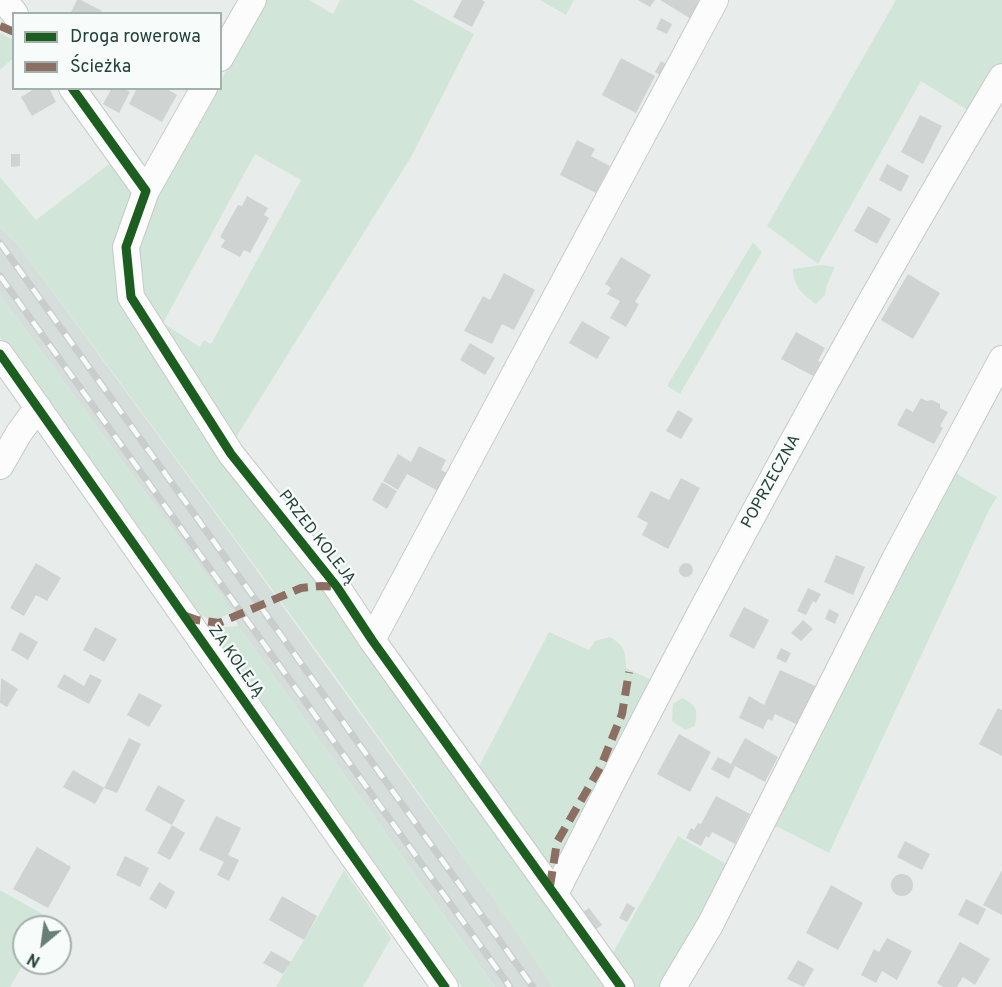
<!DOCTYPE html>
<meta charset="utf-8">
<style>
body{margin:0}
#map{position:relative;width:1002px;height:987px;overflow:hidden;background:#e8edeb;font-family:Overpass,sans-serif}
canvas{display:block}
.legend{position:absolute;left:12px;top:12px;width:210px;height:78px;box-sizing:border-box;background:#f7fbf9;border:2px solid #a3b1ad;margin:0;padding:8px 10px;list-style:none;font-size:18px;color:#24423a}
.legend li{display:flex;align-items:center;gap:12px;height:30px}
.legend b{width:30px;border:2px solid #a3b1ad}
.north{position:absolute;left:12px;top:915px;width:60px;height:60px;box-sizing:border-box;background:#f7fbf9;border:2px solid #a3b1ad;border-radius:50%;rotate:209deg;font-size:16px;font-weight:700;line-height:24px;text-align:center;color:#24423a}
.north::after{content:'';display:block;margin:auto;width:21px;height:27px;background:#697e78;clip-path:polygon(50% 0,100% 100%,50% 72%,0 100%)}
</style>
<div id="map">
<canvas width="1002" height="987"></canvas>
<ul class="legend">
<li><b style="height:8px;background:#1b5e20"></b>Droga rowerowa</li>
<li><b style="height:8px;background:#8d6e63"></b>Ścieżka</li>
</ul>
<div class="north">N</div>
</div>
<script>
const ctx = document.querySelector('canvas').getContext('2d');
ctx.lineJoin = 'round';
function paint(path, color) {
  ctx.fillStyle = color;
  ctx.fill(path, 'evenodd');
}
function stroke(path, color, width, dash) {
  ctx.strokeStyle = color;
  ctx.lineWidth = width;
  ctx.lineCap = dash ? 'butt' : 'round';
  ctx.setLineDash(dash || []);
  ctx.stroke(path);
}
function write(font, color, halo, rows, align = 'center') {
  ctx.font = font + ' Overpass,sans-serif';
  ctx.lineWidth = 4.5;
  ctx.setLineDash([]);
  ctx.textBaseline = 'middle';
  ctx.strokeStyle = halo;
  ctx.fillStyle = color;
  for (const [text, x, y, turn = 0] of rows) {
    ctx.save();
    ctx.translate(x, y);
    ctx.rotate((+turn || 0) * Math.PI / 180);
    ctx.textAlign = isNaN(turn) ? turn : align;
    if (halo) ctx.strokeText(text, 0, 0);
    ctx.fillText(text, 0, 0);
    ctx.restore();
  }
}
paint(new Path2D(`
 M0,227L19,246L235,540L496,902L553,987H495L238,626L233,612L0,295Z`), '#d6dedb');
paint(new Path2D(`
 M266,0H309L333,14L340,0H412L474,34L411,157L233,442L136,283L141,221L216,89L220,88L221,80ZM255,154L301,180L211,344L204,340L200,347L163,323Z
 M540,0H574L566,15Z
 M896,0H1002V65L972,113L921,81L818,264L767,226Z
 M0,33L14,40L13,58L0,70Z
 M117,158L141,193L124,303L611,987H553C383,735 200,491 19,246L0,227V177L36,220Z
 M753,242L762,252L680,394L667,386Z
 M822,265L835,267L827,285L825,295L816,304C802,294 793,286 793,269Z
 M0,295L233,612L215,620L190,613L0,337Z
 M952,471L997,497L989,510L829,853L778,827L769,829Z
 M238,626L495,987H462L332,810L205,629Z
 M549,632L589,650L595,641L610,637C624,645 626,652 626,668L656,682L557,882L475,774Z
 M682,698C697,705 698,710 695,726L685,730L672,721L673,704Z
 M678,836L733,868L666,987H629L610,958Z
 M344,870L391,938L363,987H276L320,913Z
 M0,890L51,919L46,927H24V963L10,987H0Z`), '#d1e6d8');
paint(new Path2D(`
 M77,0H81L102,11L100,14H70Z
 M462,0H482L485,2L472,27L453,17Z
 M638,0H655L650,7Z
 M660,0H705L693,20Z
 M661,18L672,24L667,34L656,29Z
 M621,58L655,76L636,113L602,95Z
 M661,61L669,66L663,77L655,72Z
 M36,88H49L56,102L32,116L21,97Z
 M112,88H123L130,92L119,113L103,104Z
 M137,88H165L177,95L162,122L129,104Z
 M920,115L942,126L923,164L901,152Z
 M577,140L595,149L591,156L610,166L596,193L560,175Z
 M11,154H20V166L11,167Z
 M887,164L909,176L901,192L879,180Z
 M247,196L268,208L264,215L269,218L250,253L244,250L240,257L221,247L225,240L220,237L238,205L242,206Z
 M868,206L891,219L877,244L854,231Z
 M621,257L651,275L635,302L639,304L626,327L610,318L620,301L607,294L611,288L605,284Z
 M504,273L535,290L514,330L502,324L492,344L464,331L483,296L490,300Z
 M908,274L940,293L913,339L881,320Z
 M582,321L610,337L597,359L569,343Z
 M796,332L825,348L818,361L825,364L817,378L781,359Z
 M470,343L495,358L485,375L460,360Z
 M921,398L927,401L932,400L940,404V408L948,412L940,426L943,428L934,444L897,425L906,408L913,412Z
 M678,410L693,419L681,439L666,431Z
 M419,446L446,460L441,470L447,473L438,491L407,474L398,490L383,481L398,454L411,462Z
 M681,478L700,488L668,549L642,535L648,523L637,517L651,491L669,500Z
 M382,482L397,491L387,509L372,500Z
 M836,555L865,567L853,595L824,582Z
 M36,563L61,578L47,601L36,595L24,616L10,608Z
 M679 570a7 7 0 1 1 14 0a7 7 0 1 1-14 0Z
 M808,588L821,594L816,603L813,601L806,615L797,611Z
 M744,607L769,620L754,649L729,636Z
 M829,609L839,614L835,624L825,619Z
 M803,620L813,629L801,641L791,633Z
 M95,627L117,639L104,662L83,650Z
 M20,632L38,642L28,660L11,650Z
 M781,648L791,653L786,663L776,658Z
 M780,670L822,689L804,728L775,714L772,721L768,719L763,729L739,718L749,696L764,705Z
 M64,674L84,686L90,674L102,680L89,704L57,687Z
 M1,678L18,689L7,707L0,703Z
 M139,693L162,705L149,727L127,715Z
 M998,708L1002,710V756L979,744Z
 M679,734L711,752L690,792L657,774Z
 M129,738L141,744L117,793L104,788Z
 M745,738L778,757L765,782L735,766L729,779L711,769L718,757L731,764Z
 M73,770L104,788L95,804L63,787Z
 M158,785L185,800L172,825L145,810Z
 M716,796L750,814L735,844L712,832L709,838L706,836L701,846L686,838L691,828L694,830L698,823L701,824Z
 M216,816L241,828L228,855L239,860L229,881L217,875L224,862L199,850Z
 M172,825L185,833L170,860L157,853Z
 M905,841L930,854L922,870L897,857Z
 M37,847L71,867L48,908L13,889Z
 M125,856L149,868L140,887L116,875Z
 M1002,870V915L983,905Z
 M891 885a11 11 0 1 1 22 0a11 11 0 1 1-22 0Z
 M159,882L175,892L166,909L149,899Z
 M831,885L863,903L838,950L806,933Z
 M282,896L317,916L304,940L269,920Z
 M966,899L986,909L978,925L958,915Z
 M627,903L635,908L627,922L619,918Z
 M589,908L602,925L596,929L583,912Z
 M887,938L912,951L897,980L882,971L876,983L861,975L874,949L879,952Z
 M960,942L990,959L975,985L963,977L957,987H943L937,983Z
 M271,951L291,962L283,974L263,963Z
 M798,960L814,969L804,987L787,979Z`), '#cfd4d2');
const minor = new Path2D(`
 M4,0L15,14
 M220,58L253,0
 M72,88L146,191L126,247L131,297L231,454L337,587L372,640L621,987
 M146,191L204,88
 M0,354L445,987
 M0,466L19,433L38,407
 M372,640L715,0
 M555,894C695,617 842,343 1002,77
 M673,987L710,925L895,559L1002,359`);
stroke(minor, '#c5cac8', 28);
stroke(minor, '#fcfcfc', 26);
const rail = new Path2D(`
 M0,243L533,987
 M0,276L510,987`);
stroke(rail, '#c9cdcc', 7);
stroke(rail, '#f7fbf9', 4.5, [14]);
stroke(new Path2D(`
 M0,26L14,32
 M186,616L197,620L219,623L301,588L322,586L337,587
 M550,886L557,842L601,766L622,714L629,672`), '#8d6e63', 8, [15, 8]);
stroke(new Path2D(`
 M72,88L146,191L126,247L131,297L231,454L337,587L372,640L621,987
 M0,354L445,987`), '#1b5e20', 9);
write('16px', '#24423a', '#f7fbf9', [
 ["POPRZECZNA",772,482,-61],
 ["PRZED KOLEJĄ",316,538,52],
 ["ZA KOLEJĄ",235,662,55]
]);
</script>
